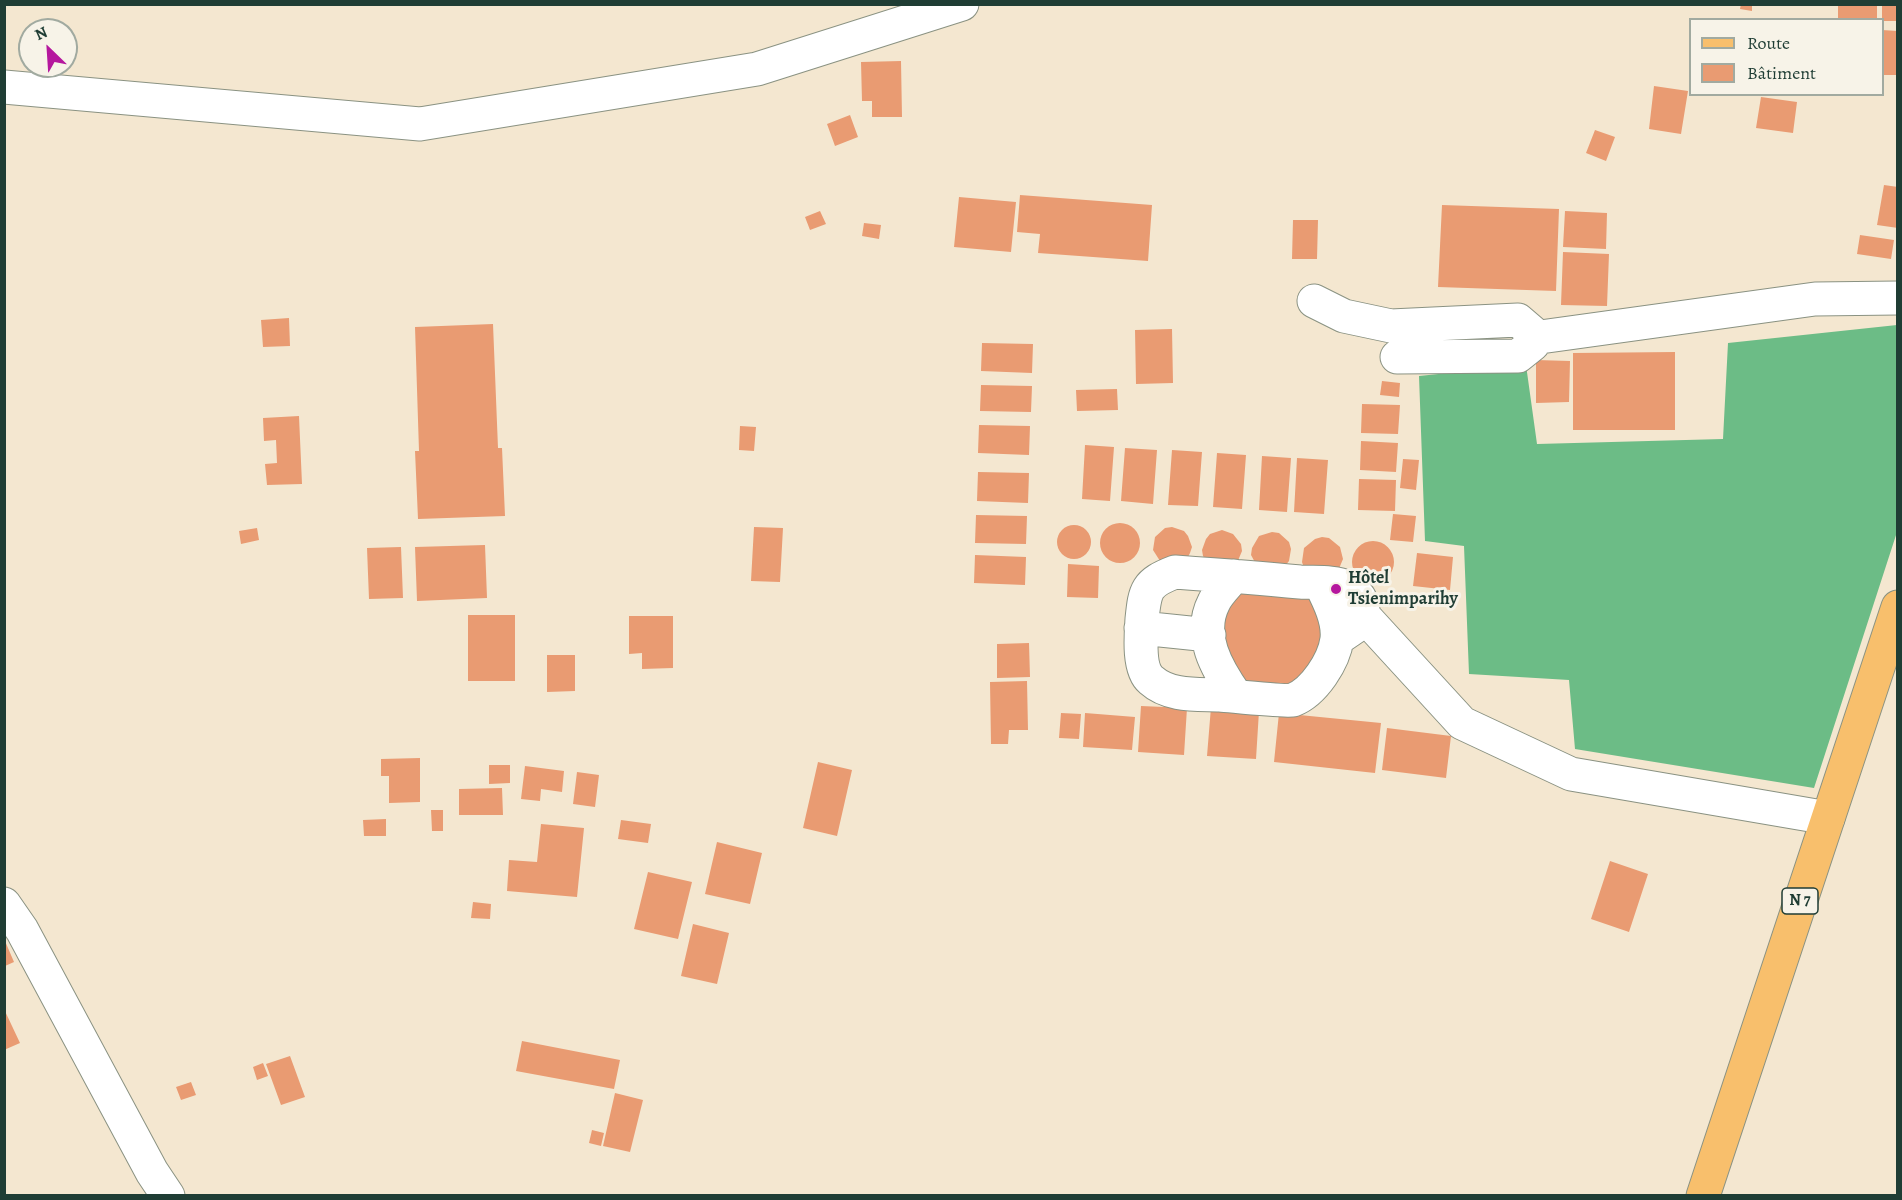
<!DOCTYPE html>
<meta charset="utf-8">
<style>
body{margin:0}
#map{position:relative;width:1902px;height:1200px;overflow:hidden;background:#f4e7d0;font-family:Alegreya,serif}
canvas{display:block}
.frame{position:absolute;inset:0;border:6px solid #1f3d34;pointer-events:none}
.legend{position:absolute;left:1689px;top:18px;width:195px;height:78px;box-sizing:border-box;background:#f7f3e8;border:2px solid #a1aaa0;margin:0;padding:8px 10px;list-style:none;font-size:18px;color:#1f3d34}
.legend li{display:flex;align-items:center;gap:12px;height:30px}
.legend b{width:30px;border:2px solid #a1aaa0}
.north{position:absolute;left:18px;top:18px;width:60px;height:60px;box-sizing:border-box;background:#f7f3e8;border:2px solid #a1aaa0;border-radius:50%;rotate:335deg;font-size:16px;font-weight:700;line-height:24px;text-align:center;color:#1f3d34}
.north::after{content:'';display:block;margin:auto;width:21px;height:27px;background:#b5179e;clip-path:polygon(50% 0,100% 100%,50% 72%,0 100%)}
</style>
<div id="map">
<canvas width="1902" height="1200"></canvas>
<div class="frame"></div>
<ul class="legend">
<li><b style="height:8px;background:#f8bf6c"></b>Route</li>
<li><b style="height:16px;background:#e99b72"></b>Bâtiment</li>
</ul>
<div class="north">N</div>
</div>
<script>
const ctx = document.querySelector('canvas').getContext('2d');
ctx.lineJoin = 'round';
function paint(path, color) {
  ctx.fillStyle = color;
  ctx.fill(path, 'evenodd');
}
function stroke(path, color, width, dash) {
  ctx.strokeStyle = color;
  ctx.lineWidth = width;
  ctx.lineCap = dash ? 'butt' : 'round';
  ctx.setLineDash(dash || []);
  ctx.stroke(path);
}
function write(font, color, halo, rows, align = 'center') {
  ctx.font = font + ' Alegreya,serif';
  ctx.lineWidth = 6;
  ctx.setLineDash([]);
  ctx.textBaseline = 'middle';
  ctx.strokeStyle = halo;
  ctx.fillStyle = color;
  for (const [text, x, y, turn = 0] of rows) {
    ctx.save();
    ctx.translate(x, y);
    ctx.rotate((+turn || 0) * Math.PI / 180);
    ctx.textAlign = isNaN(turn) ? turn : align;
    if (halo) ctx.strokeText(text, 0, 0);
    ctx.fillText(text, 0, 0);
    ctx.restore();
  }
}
paint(new Path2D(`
 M1897,325V532L1814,788L1575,749L1569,680L1469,674L1464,546L1425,541L1419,376L1526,365L1537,444L1723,439L1728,343Z`), '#6cbc86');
paint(new Path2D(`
 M1741,4H1752V11L1740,9Z
 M1838,4H1877V20H1838Z
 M1882,4H1898V21H1882Z
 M1882,30L1898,31V75H1882Z
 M901,61L902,117H872V101H862L861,62Z
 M1654,86L1688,91L1681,134L1649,129Z
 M1761,97L1797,102L1793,133L1756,128Z
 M850,115L858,137L835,146L827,124Z
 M1595,130L1615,137L1606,161L1586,153Z
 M1884,185L1898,187V228L1877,225Z
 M1020,195L1152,205L1148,261L1038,253L1040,234L1017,232Z
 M959,197L1016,202L1011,252L954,247Z
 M1442,205L1559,209L1556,291L1438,287Z
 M820,211L826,224L810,230L805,217Z
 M1565,211L1607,213L1606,249L1563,247Z
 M1293,220H1318L1317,259H1292Z
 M864,223L881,225L879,239L862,236Z
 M1860,235L1894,240L1891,259L1857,254Z
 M1563,252L1609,254L1607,306L1561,305Z
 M289,318L290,346L263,347L261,320Z
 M493,324L498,448H502L505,516L418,519L415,451H419L415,327Z
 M1172,329L1173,383L1136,384L1135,330Z
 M982,343L1033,344L1032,373L981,371Z
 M1675,352V430H1573V353Z
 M1536,360L1570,361L1569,402L1536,403Z
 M1382,381L1400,383L1399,397L1380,395Z
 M981,385L1032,386L1031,412L980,411Z
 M1117,389L1118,410L1077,411L1076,390Z
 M1362,404L1400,405L1398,434L1361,433Z
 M299,416L302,484L267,485L265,464L277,463L276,440L264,441L263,418Z
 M979,425L1030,426L1029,455L978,453Z
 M740,426L756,427L754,451L739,450Z
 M1361,441L1398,443L1396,472L1360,470Z
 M1085,445L1114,447L1110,501L1082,499Z
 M1125,448L1157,450L1153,504L1121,501Z
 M1172,450L1202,452L1198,506L1168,505Z
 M1217,453L1246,455L1242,509L1213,507Z
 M1262,456L1291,458L1287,512L1259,510Z
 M1297,458L1328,460L1324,514L1294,512Z
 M1403,459L1419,460L1416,490L1400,488Z
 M978,472L1029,473L1028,503L977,501Z
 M1359,479L1396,480L1395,511L1358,510Z
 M1393,514L1416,516L1413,542L1390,540Z
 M976,515L1027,516L1026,544L975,543Z
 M1100 543a20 20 0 1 1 40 0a20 20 0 1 1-40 0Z
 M1057 542a17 17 0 1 1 34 0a17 17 0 1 1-34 0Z
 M754,527L783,528L780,582L751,581Z
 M1172,527L1184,531L1188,536L1192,547L1190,553L1187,559L1160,561L1153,550L1155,537L1165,528Z
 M257,528L259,540L241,544L239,531Z
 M1222,530L1233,534L1241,544L1242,551L1237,563L1207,562L1203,556L1202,550L1206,539L1210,534Z
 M1272,532L1279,533L1289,542L1291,549L1289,561L1285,566H1257L1251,555L1252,548L1259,536Z
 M1322,537L1329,538L1340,547L1343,559L1338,571L1304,568L1302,562L1304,548L1315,539Z
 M1352 562a21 21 0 1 1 42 0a21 21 0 1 1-42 0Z
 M485,545L487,598L417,601L415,547Z
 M401,547L403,598L369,599L367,548Z
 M1417,553L1453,557L1450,590L1413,586Z
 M975,555L1026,557L1025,585L974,583Z
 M1068,564L1099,566L1098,598L1067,597Z
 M1237,583L1319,596L1328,648L1290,685H1254L1237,677L1214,631Z
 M468,615H515V681H468Z
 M629,616H673V668L642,669V653L629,654Z
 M1029,643L1030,677L997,678V644Z
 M547,655H575V691L547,692Z
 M1027,681L1028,730H1009L1008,744H991L990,682Z
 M1141,706L1187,708L1184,755L1138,752Z
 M1211,707L1259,711L1256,759L1207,756Z
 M1061,713L1081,714L1079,739L1059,738Z
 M1085,713L1135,717L1132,750L1083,747Z
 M1279,713L1381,723L1375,773L1274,762Z
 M1387,728L1451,736L1446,778L1382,770Z
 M420,758V802L389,803V776H381V759Z
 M818,762L852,770L837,836L803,828Z
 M489,765H510V783L489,784Z
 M525,766L564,771L562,792L541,789L540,801L521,799Z
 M577,772L599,775L595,807L573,804Z
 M502,788L503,815H459V789Z
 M431,810H443V831H432Z
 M386,819V836H364L363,820Z
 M621,820L651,824L648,843L618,839Z
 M541,824L584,828L577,897L507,891L509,860L537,862Z
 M717,842L762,853L750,904L705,894Z
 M1610,861L1648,874L1629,932L1591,919Z
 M648,872L692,882L678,939L634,929Z
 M473,902L491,904L490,919L471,918Z
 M693,924L729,933L717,984L681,976Z
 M5,941L14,962L5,966Z
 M4,1009L20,1043L4,1050Z
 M522,1041L620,1060L614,1089L516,1071Z
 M290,1056L305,1097L281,1105L266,1064Z
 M263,1063L268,1076L257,1080L253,1067Z
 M191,1082L196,1095L181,1100L176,1087Z
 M615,1093L643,1100L630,1152L603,1146Z
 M592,1130L604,1133L601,1146L589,1143Z`), '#e99b72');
const minor = new Path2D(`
 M4,87L420,124L757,69L962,4
 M1314,301L1344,316L1391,326L1518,320L1532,332L1533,344L1518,356L1397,357
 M1533,338L1815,299L1898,298
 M1234,576C1228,584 1218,593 1214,602C1197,635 1217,669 1236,696
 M1320,583C1328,599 1339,620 1337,639C1334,661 1314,692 1293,700C1285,702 1233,696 1220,695C1197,694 1170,697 1151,680C1138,669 1141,635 1142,619C1145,590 1146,583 1175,572C1217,575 1258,578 1300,582C1314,583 1334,581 1347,587C1362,595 1365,607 1362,622L1337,639
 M1363,615L1462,723L1571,774L1828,818
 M1141,628L1209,635
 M4,904L22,930L152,1172L168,1196`);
const major = new Path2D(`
 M1703,1196L1898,607`);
stroke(minor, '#8a9282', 35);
stroke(major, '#8a9282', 35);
stroke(minor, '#fff', 33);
stroke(major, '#f8bf6c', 33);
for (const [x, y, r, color] of [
 [1336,589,6,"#b5179e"]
]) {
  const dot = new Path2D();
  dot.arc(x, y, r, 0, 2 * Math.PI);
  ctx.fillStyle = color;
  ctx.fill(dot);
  stroke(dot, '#f7f3e8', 2);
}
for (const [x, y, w] of [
 [1800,901,36]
]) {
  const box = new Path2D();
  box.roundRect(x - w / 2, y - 13, w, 26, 4.5);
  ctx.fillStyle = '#f7f3e8';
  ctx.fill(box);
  stroke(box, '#1f3d34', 1.5);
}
write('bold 16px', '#1f3d34', null, [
 ["N 7",1800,901]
]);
write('bold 18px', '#1f3d34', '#f7f3e8', [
 ["Hôtel",1348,579],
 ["Tsienimparihy",1348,600]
], 'left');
</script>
